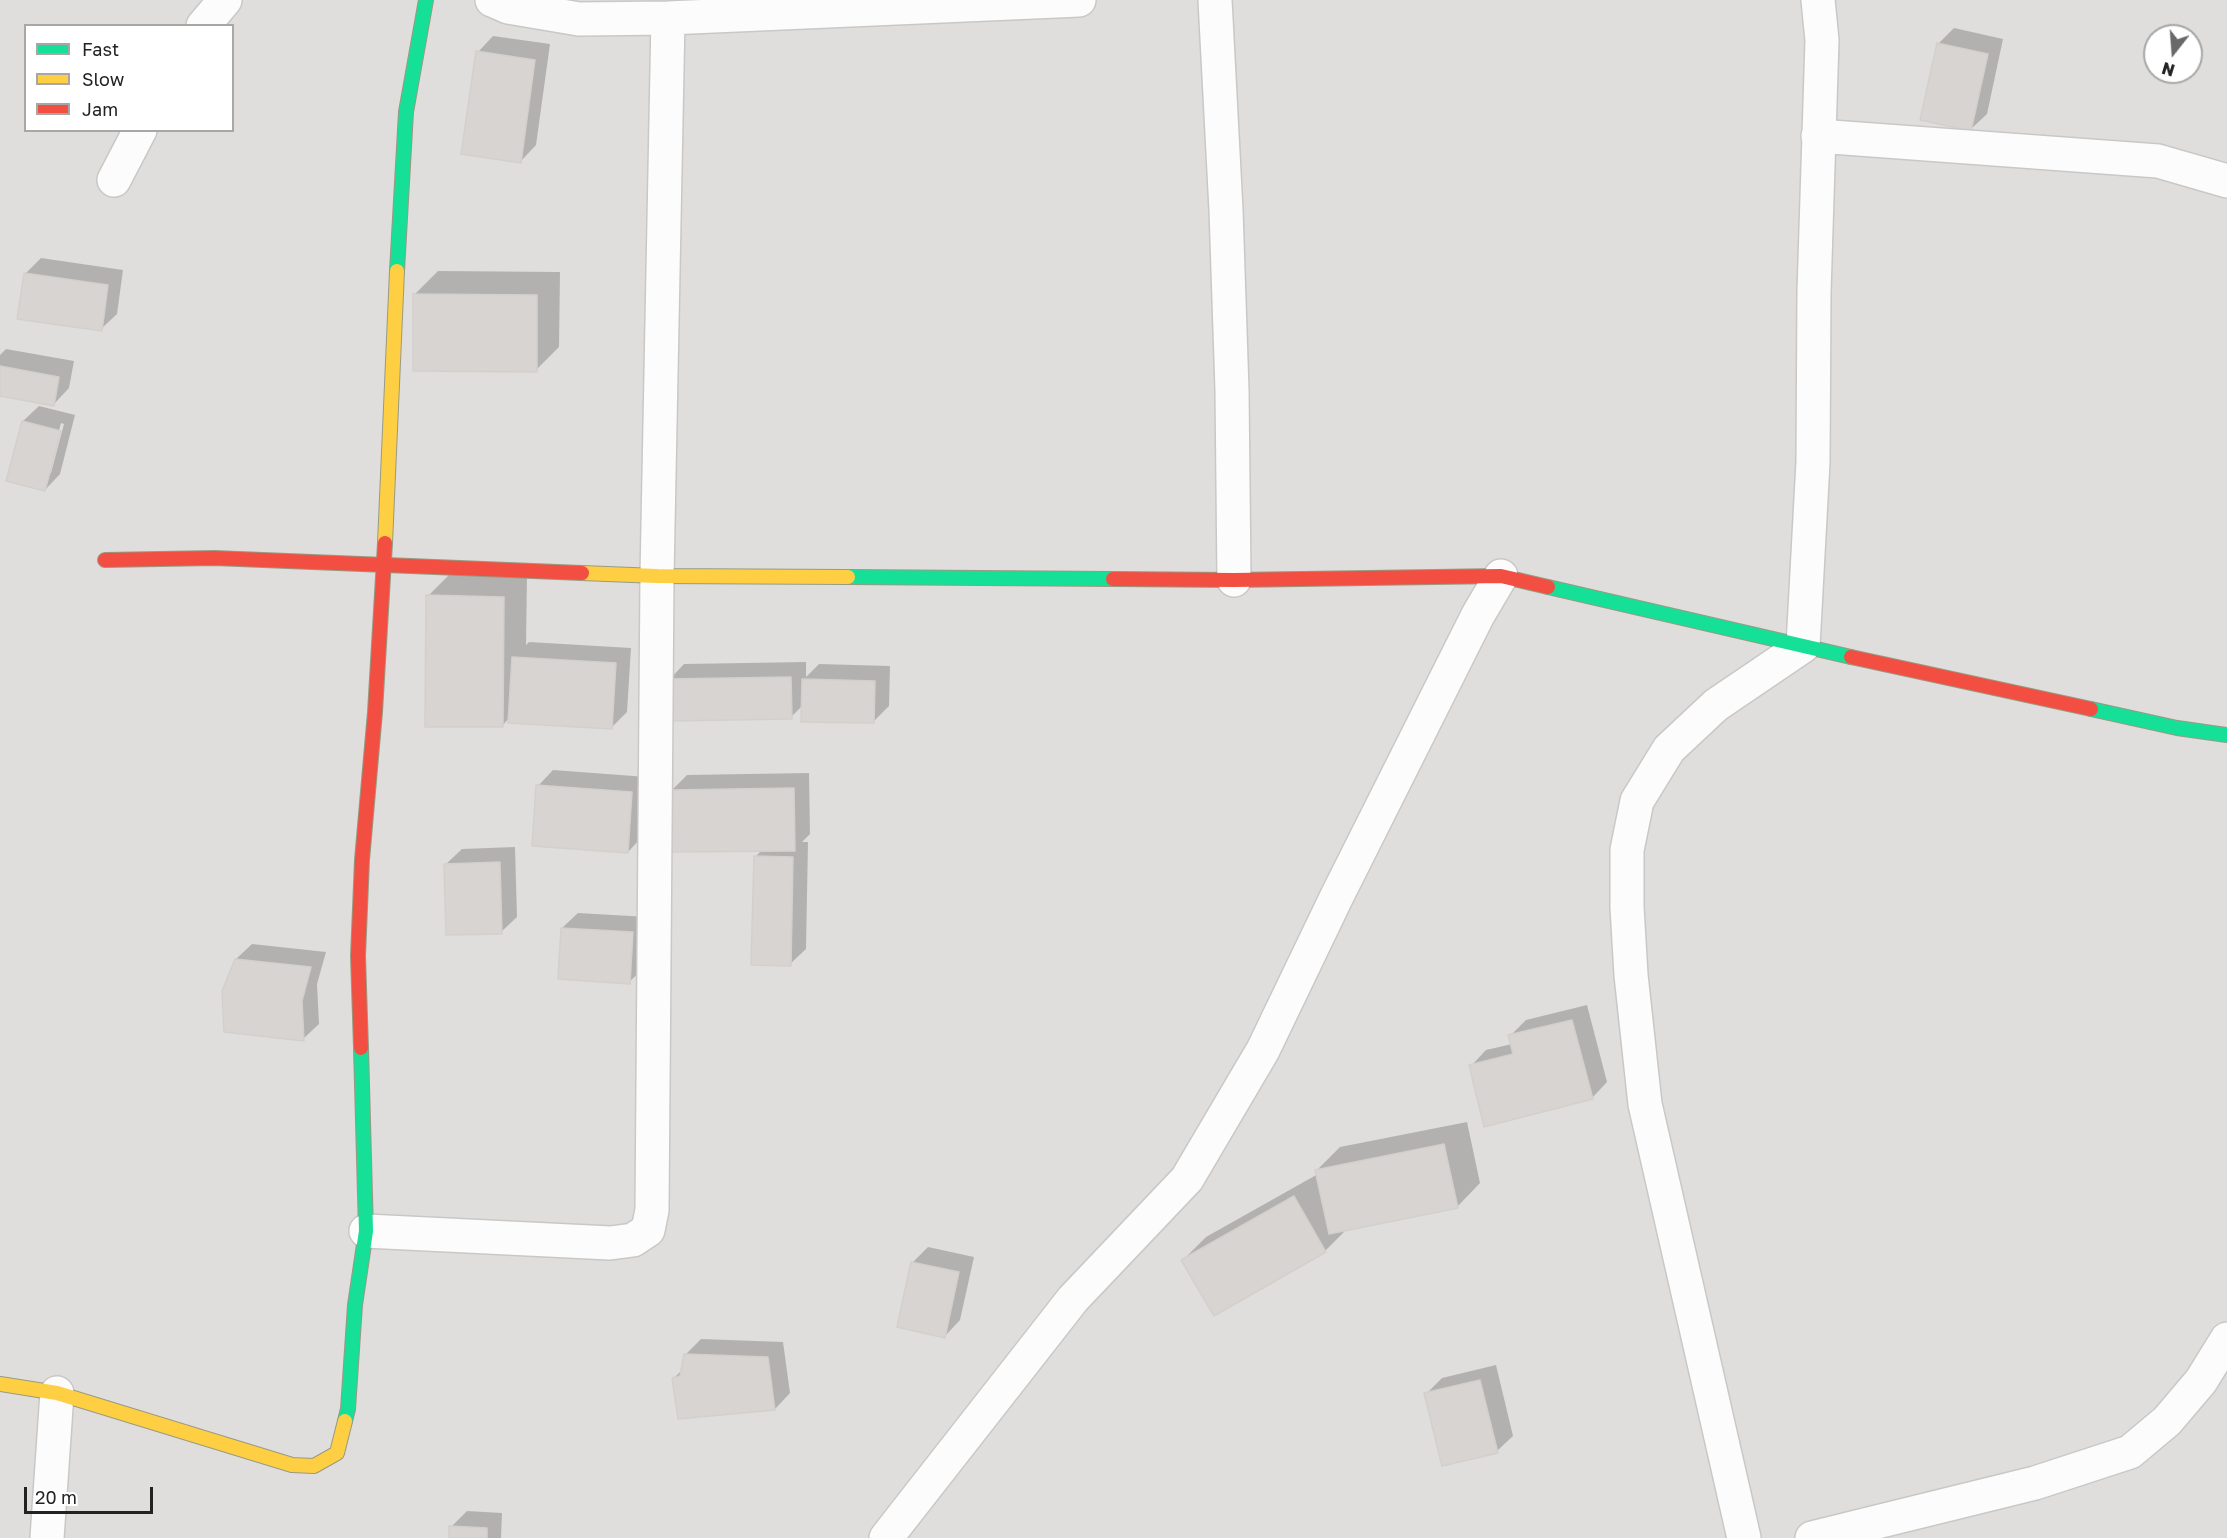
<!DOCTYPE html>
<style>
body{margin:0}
#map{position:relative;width:2227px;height:1538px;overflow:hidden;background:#f0eeeb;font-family:"Golos Text",sans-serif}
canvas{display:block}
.legend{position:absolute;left:24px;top:24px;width:210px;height:108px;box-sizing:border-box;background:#fff;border:2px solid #a7a7a7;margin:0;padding:8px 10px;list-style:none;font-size:18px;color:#222}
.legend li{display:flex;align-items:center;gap:12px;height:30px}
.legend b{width:30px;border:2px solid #a7a7a7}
.north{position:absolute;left:2143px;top:24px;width:60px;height:60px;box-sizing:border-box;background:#fff;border:2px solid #a7a7a7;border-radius:50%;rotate:197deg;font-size:16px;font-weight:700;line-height:24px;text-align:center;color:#222}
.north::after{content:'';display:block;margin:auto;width:21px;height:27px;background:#6a6968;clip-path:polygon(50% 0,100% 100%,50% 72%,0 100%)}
.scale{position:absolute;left:24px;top:1487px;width:129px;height:27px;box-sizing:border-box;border:3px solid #222;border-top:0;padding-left:8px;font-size:18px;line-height:21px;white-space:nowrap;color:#222;-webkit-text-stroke:4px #fff;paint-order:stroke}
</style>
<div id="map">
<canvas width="2227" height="1538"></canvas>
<ul class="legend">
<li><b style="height:8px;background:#16e098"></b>Fast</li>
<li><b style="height:8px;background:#ffcf43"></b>Slow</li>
<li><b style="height:8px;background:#f24e42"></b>Jam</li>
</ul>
<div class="north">N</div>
<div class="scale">20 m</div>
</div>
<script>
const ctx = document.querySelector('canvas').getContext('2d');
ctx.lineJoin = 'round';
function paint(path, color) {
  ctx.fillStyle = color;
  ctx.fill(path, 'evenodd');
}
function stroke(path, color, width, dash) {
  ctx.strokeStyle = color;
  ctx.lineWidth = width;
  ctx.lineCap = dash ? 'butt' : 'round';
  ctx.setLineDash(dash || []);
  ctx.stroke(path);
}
paint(new Path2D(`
 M0,0H2227V1538H0ZM26,26H232V130H26ZM2155,36H2191V72H2155Z`), '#dfdedc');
paint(new Path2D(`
 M1954,28L2003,39L1987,114L1971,129L1938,44Z
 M493,36L550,44L536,145L521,161L478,52Z
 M41,258L123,270L117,314L101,329L25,274Z
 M438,271L560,272L559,347L536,370L415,294Z
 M6,349L74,361L69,388L54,404L0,395V355Z
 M39,406L75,415L60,474L45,490L23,421ZM61,423L64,424L51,473H48Z
 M451,573L527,574L526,645L529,642L631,648L627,712L611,728L510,717L502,726L428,596Z
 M806,662V677L819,664L890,666L889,706L873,722L802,706L791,717L669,680L684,664Z
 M553,770L647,777L643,836L628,852L538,786Z
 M809,773L810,834L802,842H808L806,949L790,964L755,857L762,850L672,790L687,775Z
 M515,847L517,917L501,932L446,864L462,849Z
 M578,913L648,917L645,967L629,982L562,928Z
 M252,944L326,952L317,984L319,1024L303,1039L236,959Z
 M1587,1005L1607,1082L1592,1098L1471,1066L1486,1050L1512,1044L1510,1036L1526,1020Z
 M1467,1122L1480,1183L1457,1207L1347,1229L1325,1251L1183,1260L1206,1237L1318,1174L1317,1170L1340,1147Z
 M928,1247L974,1257L960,1320L945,1336L912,1263Z
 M701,1339L783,1342L790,1393L775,1409L674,1378L683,1369L686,1354Z
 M1496,1365L1513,1436L1497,1451L1426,1394L1442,1378Z
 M467,1511L502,1513L501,1538H450L451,1527Z`), '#0003');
const building = new Path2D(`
 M1937,43L1988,54L1971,131L1920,120Z
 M476,51L535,60L521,163L461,154Z
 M24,273L108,285L102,331L17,319Z
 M413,294L537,295V372L413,371Z
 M0,366L59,377L54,406L0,396Z
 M22,421L61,431L45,491L6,481Z
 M426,595L504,597L503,727H425Z
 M512,657L616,663L612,729L508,723Z
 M791,677L792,719L668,721L667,679Z
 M802,679L875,681L874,723L801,722Z
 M536,785L632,792L628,853L532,846Z
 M794,788L795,851L671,852L670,790Z
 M754,856L793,857L791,966L751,965Z
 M500,862L502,934L446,935L444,864Z
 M561,928L633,932L630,984L558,979Z
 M235,959L311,967L302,1001L304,1041L224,1032L222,991Z
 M1572,1020L1593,1099L1484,1127L1469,1065L1513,1054L1508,1035Z
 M1444,1144L1458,1208L1329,1234L1315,1170Z
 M1294,1196L1326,1252L1214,1316L1181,1260Z
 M911,1262L959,1272L945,1338L897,1327Z
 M684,1354L768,1357L775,1410L678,1419L672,1378L680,1376Z
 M1480,1380L1498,1453L1442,1466L1424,1393Z
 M449,1526L487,1528V1538H449Z`);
paint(building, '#d7d4d2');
stroke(building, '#d3d0cc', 1.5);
const street = new Path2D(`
 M492,0L508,7L579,19L668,18L1079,0
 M1215,0L1226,210L1232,390L1234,580
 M203,26L225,0
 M1818,136L2158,161L2227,181
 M114,180L140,130
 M366,1231L610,1243L633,1240L648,1230L652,1210L657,576L668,18
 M47,1538L57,1393
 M886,1538L1073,1299L1187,1179L1263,1050L1337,896L1478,615L1501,576
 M1744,1538L1645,1104L1631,975L1627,907V850L1637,801L1669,749L1716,705L1803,646L1813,462L1814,292L1822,40L1818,0
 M1812,1538L2035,1483L2130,1452L2167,1421L2201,1381L2227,1339`);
const fast = new Path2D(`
 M397,271L406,112L426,0
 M848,577L1113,579
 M1548,587L1851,657
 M2091,709L2177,728L2227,735
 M345,1421L348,1409L355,1305L366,1231L361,1048`);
const slow = new Path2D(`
 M385,543L397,271
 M582,573L657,576L848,577
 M0,1384L57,1393L292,1465L314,1466L337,1453L345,1421`);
const jam = new Path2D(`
 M105,560L214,558L582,573
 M1113,579L1234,580L1501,576L1548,587
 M1851,657L2091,709
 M361,1048L358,956L362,860L375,712L385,543`);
stroke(street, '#c9c8c7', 36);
stroke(fast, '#999a82', 16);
stroke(slow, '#999a82', 16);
stroke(jam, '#999a82', 16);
stroke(street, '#fdfcfc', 33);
stroke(fast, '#16e098', 14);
stroke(slow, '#ffcf43', 14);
stroke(jam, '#f24e42', 14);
</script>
